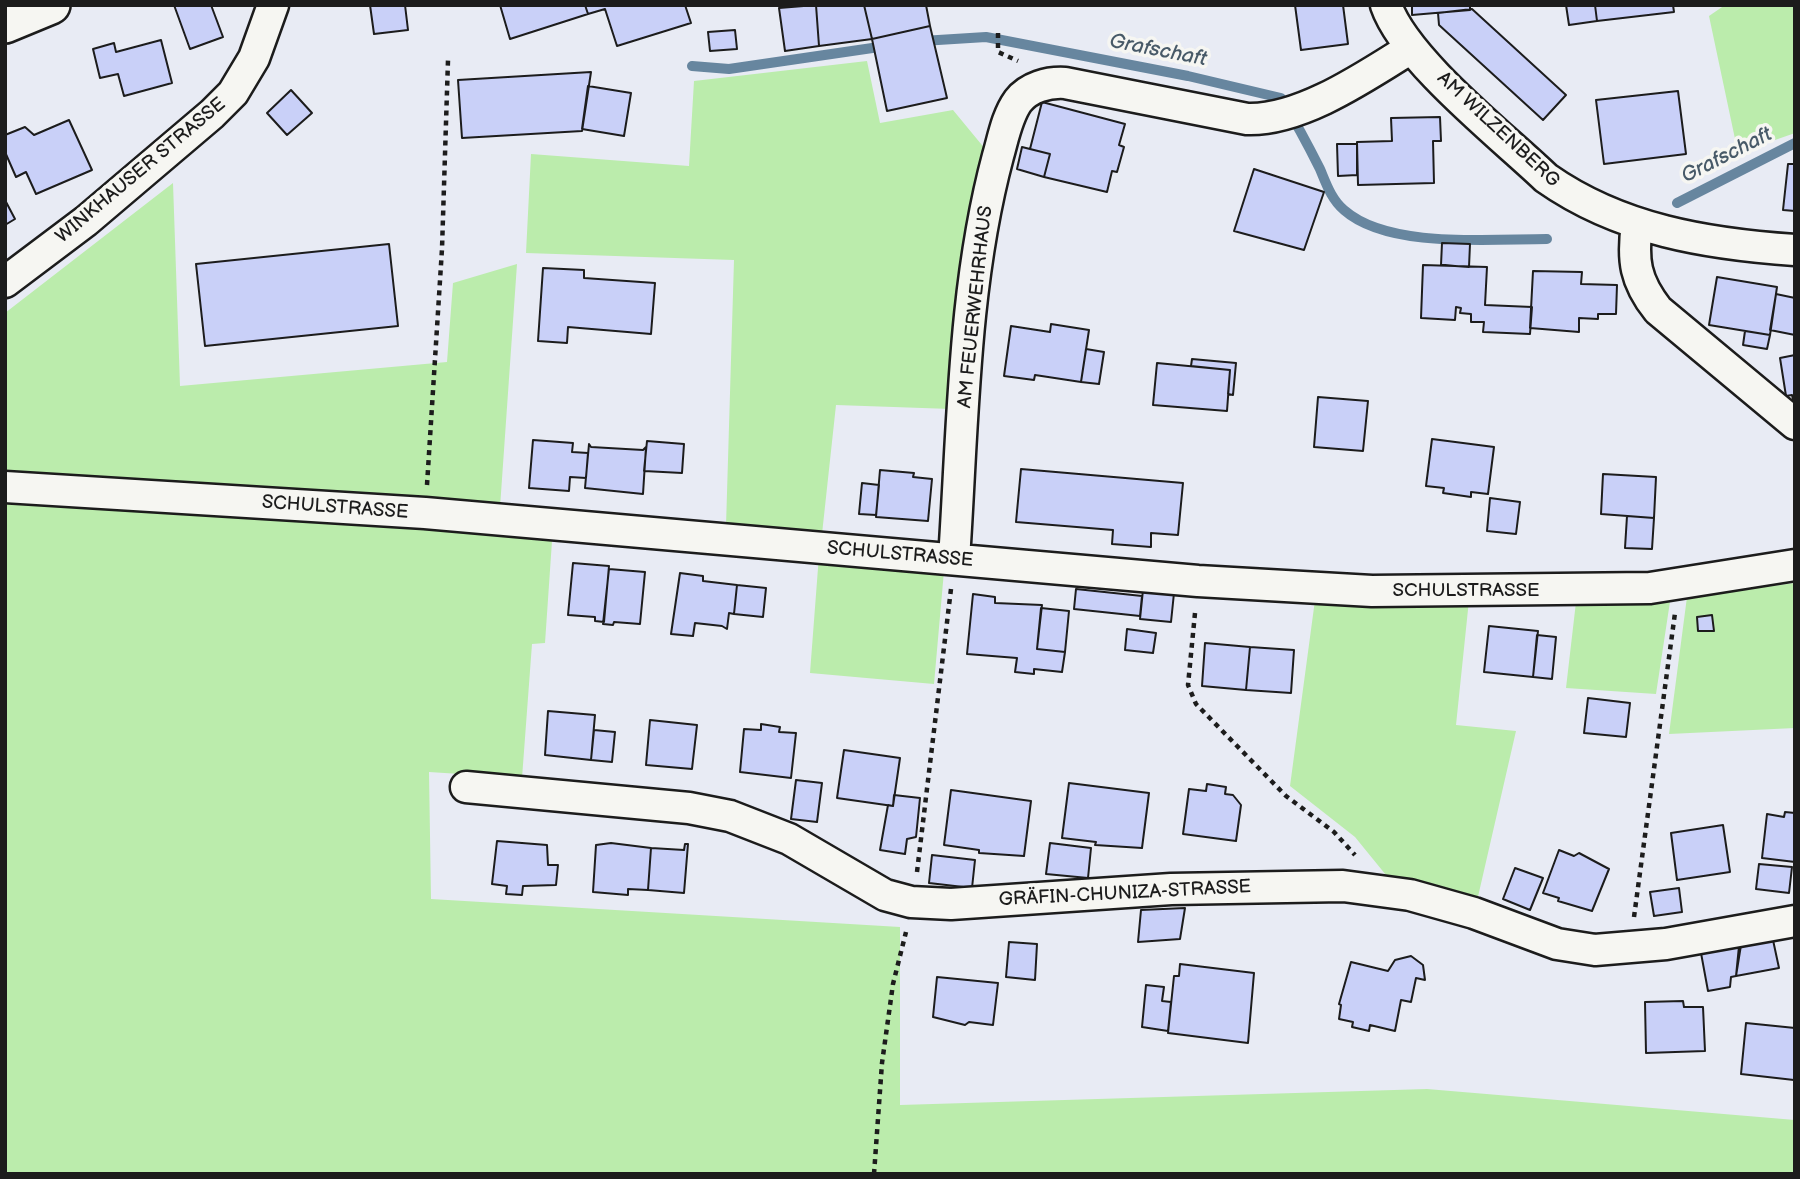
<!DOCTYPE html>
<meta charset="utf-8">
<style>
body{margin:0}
#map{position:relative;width:1800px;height:1179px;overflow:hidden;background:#e8ebf4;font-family:"Balsamiq Sans",sans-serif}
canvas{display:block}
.frame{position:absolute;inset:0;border:7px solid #1c1c1c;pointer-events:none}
</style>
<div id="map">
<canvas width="1800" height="1179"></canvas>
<div class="frame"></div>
</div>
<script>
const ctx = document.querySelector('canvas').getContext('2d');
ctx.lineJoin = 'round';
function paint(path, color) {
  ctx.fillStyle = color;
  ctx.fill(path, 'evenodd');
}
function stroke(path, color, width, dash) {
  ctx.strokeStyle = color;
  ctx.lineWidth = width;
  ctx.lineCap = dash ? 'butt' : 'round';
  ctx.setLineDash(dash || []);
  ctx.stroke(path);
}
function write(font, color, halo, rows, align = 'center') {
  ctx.font = font + ' "Balsamiq Sans",sans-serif';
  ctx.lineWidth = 7;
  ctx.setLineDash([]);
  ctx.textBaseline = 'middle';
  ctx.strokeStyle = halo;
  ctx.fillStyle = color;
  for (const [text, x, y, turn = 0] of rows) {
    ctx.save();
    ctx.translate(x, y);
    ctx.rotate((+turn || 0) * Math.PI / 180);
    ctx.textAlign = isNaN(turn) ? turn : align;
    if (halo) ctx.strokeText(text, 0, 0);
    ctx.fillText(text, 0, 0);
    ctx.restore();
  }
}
paint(new Path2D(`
 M1725,5H1795V133L1738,153L1709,16Z
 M867,61L880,123L953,110L986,150L951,409L836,405L822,534L726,526L734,260L526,253L531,154L689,166L694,81Z
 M173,183L180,386L447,362L453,283L517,264L498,536L552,541L545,643L532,644L522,778L429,772L431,899L900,927V1105L1427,1089L1795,1120V1174H5V313Z
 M819,555L944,571L934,684L810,673Z
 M1795,583V728L1669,734L1687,597Z
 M1671,595L1656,694L1566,688L1576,602Z
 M1315,600H1469L1456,725L1516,731L1477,901L1390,880L1355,837L1290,786Z`), '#bbecac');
stroke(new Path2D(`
 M922,41L986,37L1188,76L1281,98C1295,121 1308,145 1320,169C1326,183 1331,199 1344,210C1388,249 1490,239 1547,239
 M692,66L729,69L886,46
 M1677,203L1795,143`), '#67869f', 10);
const building = new Path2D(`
 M174,5H211L223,37L190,49Z
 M370,5H405L408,30L374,34Z
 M500,5H585L588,14L510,39Z
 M585,5H685L691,23L617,46L605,9L588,14Z
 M816,5H864L872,39L819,46Z
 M816,5L819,46L785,51L779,8Z
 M864,5H926L930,26L872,39Z
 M1295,5H1343L1348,44L1301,50Z
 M1412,5H1470V10L1412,15Z
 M1566,5H1595L1597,21L1569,25Z
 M1595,5H1673L1674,12L1597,21Z
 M1472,9L1566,95L1543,120L1439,25L1438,13Z
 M930,26L947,98L887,111L872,39Z
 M735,30L737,49L710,51L708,32Z
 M161,40L172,83L124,96L118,74L100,78L93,49L114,43L116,52Z
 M591,72L582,131L462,138L458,80Z
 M588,86L631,93L624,136L582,129Z
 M291,90L312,113L287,135L267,113Z
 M1678,91L1686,154L1604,164L1596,100Z
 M1042,102L1125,124L1119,145L1124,147L1117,172L1112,171L1107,192L1044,177L1050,154L1030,149Z
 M1440,117L1441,141H1433L1434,183L1358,185L1357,142L1392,141L1391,118Z
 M69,120L92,170L36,194L26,172L16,177L5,152V135L25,127L34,135Z
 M1337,144H1357V175L1338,176Z
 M1022,147L1050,154L1044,177L1017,169Z
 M1788,164H1795V211L1783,210Z
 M1254,169L1324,192L1304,250L1234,231Z
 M5,200L15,219L5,225Z
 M1442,243L1470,244L1469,267L1441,265Z
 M389,244L398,326L205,346L196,264Z
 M1423,265L1487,267L1485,305L1532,307L1530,334L1483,332L1484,322H1471V314L1460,313L1461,308L1456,307L1455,320L1421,318Z
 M543,268L584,270V278L655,283L651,334L568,327L567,343L538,341Z
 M1533,271L1582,272L1581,284L1617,285L1616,314H1598V319L1579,318V332L1530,328Z
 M1717,277L1777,287L1770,335L1709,325Z
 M1776,294L1795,298V335L1770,330Z
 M1051,324L1089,330L1081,382L1035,375L1034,380L1004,376L1011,326L1050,332Z
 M1745,331L1770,335L1767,349L1743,345Z
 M1086,349L1104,352L1099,384L1081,382Z
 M1795,355V404H1794L1792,395L1786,396L1780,358Z
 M1192,359L1236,363L1233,395L1228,394L1230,370L1191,366Z
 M1157,363L1230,370L1227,411L1153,405Z
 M1318,397L1368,401L1363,451L1314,447Z
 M1432,439L1494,447L1488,494L1471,492V497L1443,493L1444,488L1426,486Z
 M533,440L573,443L572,452L588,453L586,478L570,477L569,491L529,488Z
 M647,441L684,444L682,473L644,471Z
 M589,444L591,447L643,450L646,447L643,494L585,488Z
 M1021,469L1183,483L1178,535L1151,533V547L1112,544L1113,530L1016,522Z
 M880,470L914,473L913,477L932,479L928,521L876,517Z
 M1603,474L1656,477L1654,518L1601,514Z
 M862,483L879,485L876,515L859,514Z
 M1490,498L1520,502L1516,534L1487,531Z
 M1627,516L1654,518L1652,549L1625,548Z
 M573,563L609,566L604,622L595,621V617L568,615Z
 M609,569L645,572L640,624L614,622L613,625L603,624Z
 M680,573L703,576V581L737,585L734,614L729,613L727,629L722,626L695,623L693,636L671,634Z
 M737,585L766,588L763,617L734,614Z
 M1076,589L1142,596L1140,616L1074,609Z
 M1143,590L1174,593L1171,622L1140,619Z
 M973,594L995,597V603L1042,605L1037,649L1065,652L1062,672L1034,669V674L1015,672L1017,658L967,654Z
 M1041,608L1069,611L1065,652L1037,649Z
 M1712,615L1714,631H1698L1697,617Z
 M1489,626L1538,631L1533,677L1484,672Z
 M1127,629L1156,633L1153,653L1125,650Z
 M1537,635L1556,637L1552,679L1533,677Z
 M1205,643L1250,647L1246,690L1202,686Z
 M1250,647L1294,650L1291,693L1246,690Z
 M1588,698L1630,703L1626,737L1584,733Z
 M548,711L595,715L591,760L545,755Z
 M650,720L697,725L692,769L646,765Z
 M761,724L780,727L779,732L796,733L791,778L740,772L744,729L761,730Z
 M594,730L615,732L612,762L591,760Z
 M844,750L900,758L893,806L837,798Z
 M796,780L822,783L817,822L791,819Z
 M1069,783L1149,793L1142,848L1095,845L1096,842L1062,838Z
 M1207,784L1226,787L1225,794L1233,795L1241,805L1236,841L1183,834L1189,789L1206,791Z
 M951,790L1031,801L1024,856L979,853V850L944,845Z
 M894,795L920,798L916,837L907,839L905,854L880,850L888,805L893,806Z
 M1785,812L1795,813V862L1762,858L1767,814L1784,817Z
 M1723,825L1730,872L1677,880L1671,833Z
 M497,841L547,845L548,865H558L556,885L523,886L522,895L506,894L507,886L492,884Z
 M611,843L651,848L648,890L628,889V895L593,892L596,845Z
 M1050,843L1091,848L1088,878L1046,874Z
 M685,844H688L684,893L648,890L651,848L684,850Z
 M1559,850L1574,856L1579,853L1609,869L1592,911L1558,901L1559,898L1543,893Z
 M932,855L975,860L972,888L929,883Z
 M1759,864L1792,867L1789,893L1756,889Z
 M1515,868L1543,878L1530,910L1503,899Z
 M1679,888L1682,912L1654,916L1650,892Z
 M1185,908L1180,939L1138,942L1141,910Z
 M1773,940L1779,968L1736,976L1741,945Z
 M1009,942L1037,944L1035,980L1006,977Z
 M1739,946L1736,976L1731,977L1730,987L1708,991L1701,953Z
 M1411,956L1423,965L1425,980L1416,978L1411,1002L1401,1000L1395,1031L1370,1025L1369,1031L1352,1027L1353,1022L1339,1019L1341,1005L1339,1004L1351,962L1388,971L1395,960Z
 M1180,964L1254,973L1248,1043L1168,1033L1174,976H1179Z
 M937,977L998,983L993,1025L969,1022L965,1025L933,1017Z
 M1146,985L1164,987L1162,1001L1171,1002L1168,1031L1142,1027Z
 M1683,1001L1684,1007H1703L1705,1051L1646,1053L1645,1002Z
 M1746,1023L1795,1028L1794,1080L1741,1074Z`);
paint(building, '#c9d0f8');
stroke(building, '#1c1c1c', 2);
const minor = new Path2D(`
 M1386,5C1405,60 1502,136 1546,178C1620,230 1707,244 1795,250
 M1637,224C1632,260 1635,281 1658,310L1795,424
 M5,282L86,221L212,114L233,93L254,58L273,5
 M5,487L425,513L1198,581L1372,591L1650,588L1795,565
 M954,559C963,426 963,286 998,156C1003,139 1007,116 1018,101C1029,87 1048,82 1065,83L1247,119C1301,121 1366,76 1411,48
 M466,787L689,808L730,816L789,839L885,895L911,902L951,904L1171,889L1343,886L1410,895L1474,913L1557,944L1595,950L1666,944L1795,921`);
const tertiary = new Path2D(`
 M5,24L51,5`);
stroke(minor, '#1c1c1c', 35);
stroke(tertiary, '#1c1c1c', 42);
stroke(new Path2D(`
 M998,33V52L1018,61
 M427,485L442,249L448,60
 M1195,613L1188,685L1196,704L1286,796L1334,832L1355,855
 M917,872L951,589
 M1634,917L1675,613
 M874,1174L882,1063L893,984L906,932`), '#1c1c1c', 4.5, [5, 5]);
stroke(minor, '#f6f6f2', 30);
stroke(tertiary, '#f6f6f2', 37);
write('19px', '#1c1c1c', '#f6f6f2', [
 ["AM WILZENBERG",1498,130,43],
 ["WINKHAUSER STRASSE",141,171,-40],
 ["AM FEUERWEHRHAUS",976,307,-84],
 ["SCHULSTRASSE",335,508,4],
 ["SCHULSTRASSE",900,555,5],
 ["SCHULSTRASSE",1466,591],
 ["GRÄFIN-CHUNIZA-STRASSE",1125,894,-3]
]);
write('italic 21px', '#485a68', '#f6f6f2', [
 ["Grafschaft",1158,51,11],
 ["Grafschaft",1727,156,-27]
]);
</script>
